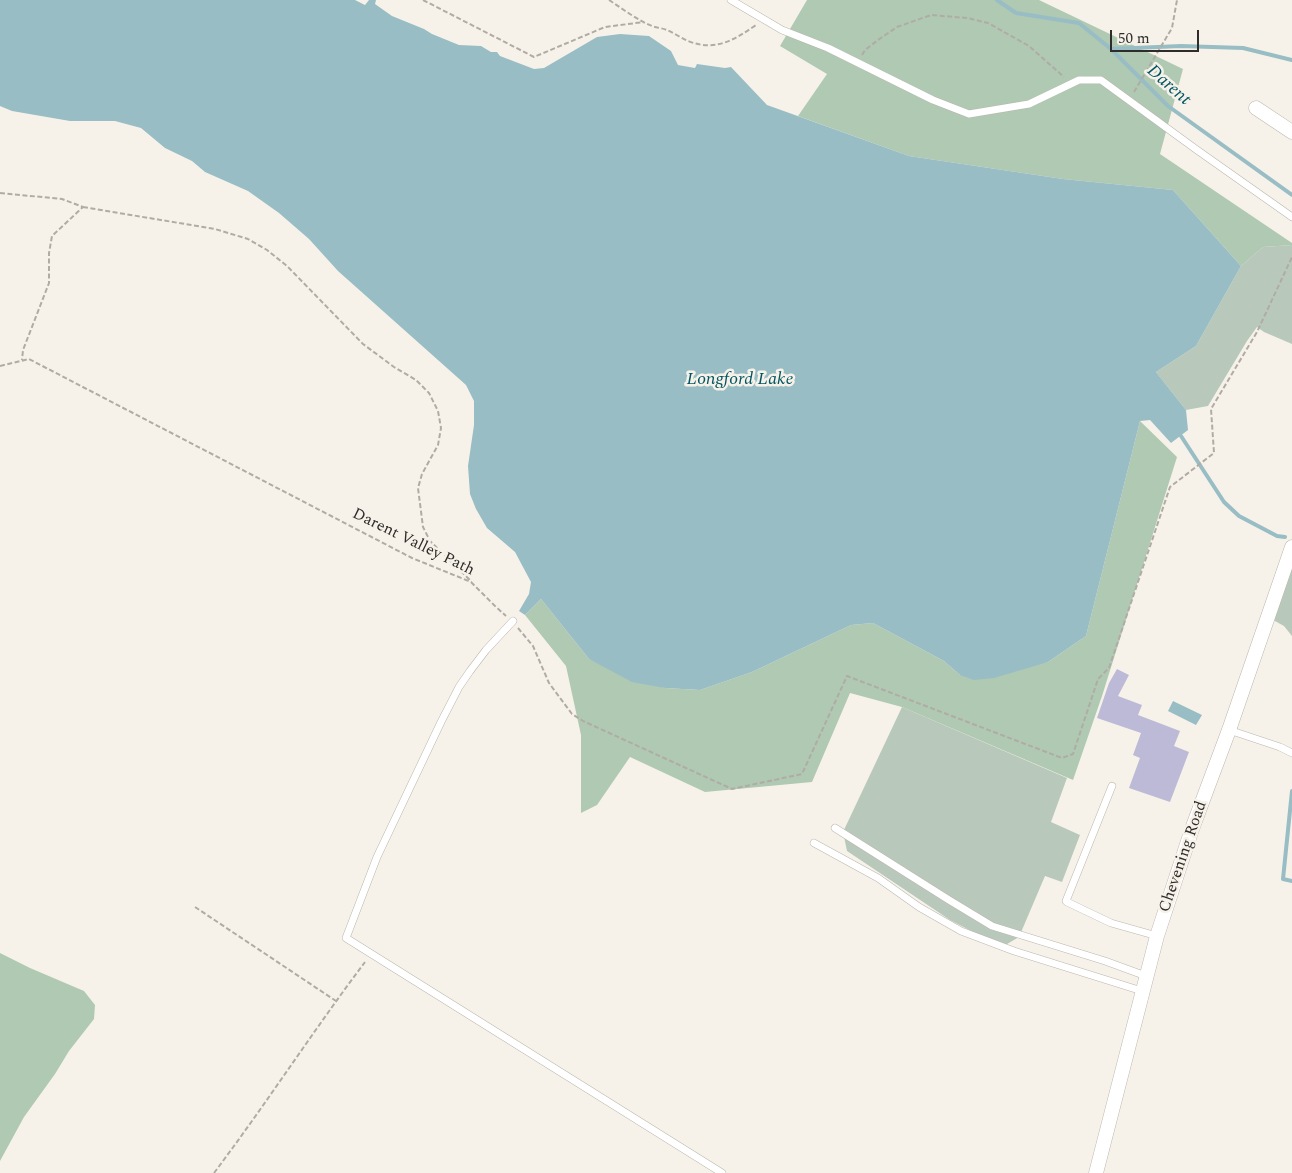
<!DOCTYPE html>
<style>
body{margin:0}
#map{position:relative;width:1292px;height:1173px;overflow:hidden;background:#f7f2e9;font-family:Spectral,serif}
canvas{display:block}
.scale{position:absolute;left:1110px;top:30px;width:89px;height:22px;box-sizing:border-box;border:2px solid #2f2d2a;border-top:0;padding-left:6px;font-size:15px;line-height:18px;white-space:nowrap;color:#2f2d2a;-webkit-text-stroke:4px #f7f2e9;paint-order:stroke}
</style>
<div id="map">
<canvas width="1292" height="1173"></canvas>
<div class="scale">50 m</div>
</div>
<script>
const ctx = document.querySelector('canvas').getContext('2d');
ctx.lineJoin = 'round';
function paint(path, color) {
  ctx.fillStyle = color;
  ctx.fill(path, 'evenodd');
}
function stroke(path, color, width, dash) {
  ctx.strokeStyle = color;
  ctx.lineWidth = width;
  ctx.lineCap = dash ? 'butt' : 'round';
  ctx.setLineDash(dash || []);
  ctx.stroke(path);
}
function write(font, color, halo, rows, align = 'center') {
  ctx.font = font + ' Spectral,serif';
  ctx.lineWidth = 5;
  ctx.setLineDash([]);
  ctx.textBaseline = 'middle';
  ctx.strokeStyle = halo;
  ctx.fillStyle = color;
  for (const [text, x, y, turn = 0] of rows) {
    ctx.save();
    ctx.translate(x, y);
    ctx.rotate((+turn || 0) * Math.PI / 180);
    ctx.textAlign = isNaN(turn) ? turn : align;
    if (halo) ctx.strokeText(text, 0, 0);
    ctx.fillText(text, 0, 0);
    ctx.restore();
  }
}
paint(new Path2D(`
 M1292,245V344L1264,332L1257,327L1247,341L1208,406L1186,410L1156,372L1196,346L1241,266L1263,247Z
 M1292,565V636L1284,626L1273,620Z
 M902,707L1067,778L1051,822L1080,835L1062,882L1045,876L1019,937L1002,947L950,920L847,851L843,832Z`), '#b8c9bb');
paint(new Path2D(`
 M807,0H1039L1183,69L1160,154L1292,243V245L1263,247L1241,266L1173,190L1063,179L909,156L798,116L827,74L780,46Z
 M1140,421L1177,457L1102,696L1073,780L902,707L850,693L812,782L705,792L630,757L597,805L581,813V735L566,666L525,615L541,599L589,659L665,688L700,690L752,672L851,625L873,623L944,661L960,675L1048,662L1086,636Z
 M0,953L30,968L84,991L95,1005L94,1019L69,1051L55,1074L24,1117L0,1161Z`), '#afc9b3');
paint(new Path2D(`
 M0,0H355L365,5L369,0H376L375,4L392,16L424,29L432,34L459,45L481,46L491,52H497L500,56L534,69L544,68L597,37L620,34L649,36L671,51L678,65L695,68L697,64L725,68L731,67L767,105L909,156L1063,179L1173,190L1241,266L1196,346L1156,372L1186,410L1188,430L1171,443L1150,420L1140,421L1086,636L1048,662L994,678L974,680L960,675L944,661L873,623L851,625L752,672L700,690L665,688L632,682L589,659L541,599L525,615L519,611L529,594L531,582L515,552L487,528L476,509L470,494L468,466L474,425V401L466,385L338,271L309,239L279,213L248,191L205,172L192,161L165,148L141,128L115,121H70L12,111L0,106Z
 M1173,701L1202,715L1196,725L1168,711Z`), '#98bdc5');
stroke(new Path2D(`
 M997,0L1016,13L1079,23L1111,49L1168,106L1292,195
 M1111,49L1181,46L1243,48L1292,60
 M1181,436L1224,502L1239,516L1277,536L1285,537
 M1292,791L1283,879L1292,881`), '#98bdc5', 4);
paint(new Path2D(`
 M1117,669L1129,675L1118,696L1142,705L1138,715L1180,731L1174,746L1189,752L1170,802L1129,788L1140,758L1133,755L1141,733L1097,718L1109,683Z`), '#bcbad7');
const lane = new Path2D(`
 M731,0L782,30L828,48L933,100L969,114L1029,104L1079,80H1101L1197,150L1292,217
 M513,621L486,650L470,671L459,687L441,722L377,857L346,938L722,1173
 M1229,730L1280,747L1292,753
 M1112,786L1066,901L1067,902L1111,923L1157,936
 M835,828L949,900L992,926L1105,961L1146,976
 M814,843L878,878L919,907L961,931L1014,951L1142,991`);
const street = new Path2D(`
 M1256,108L1292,132
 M1096,1173L1157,936L1192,829L1229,730L1292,547`);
stroke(lane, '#bbb7ae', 8);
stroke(street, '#bbb7ae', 15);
stroke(new Path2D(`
 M423,0L534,57L605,27L644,22
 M609,0C623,9 637,20 652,26C657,28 662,28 667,30C674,33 681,38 688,41C715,52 734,40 756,25
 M862,55L865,50L878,40L897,27L931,15L967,18L988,23L1029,46L1064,77
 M1134,92L1172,28L1177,0
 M0,193L62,199L83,207L52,236L49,253V283L23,350L22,360
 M83,207L215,229L248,239L267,250L287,266L363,344L394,367L416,380L429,393L438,411L441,428L438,445L422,474L418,488L423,527L430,541L470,580
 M0,366L29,359L412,558L471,582L495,606L506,616
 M518,628L533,646L549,683L572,714L583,721L732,789L802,774L847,676L1062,758L1073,754L1098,679L1109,668L1170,487L1214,453L1211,409L1257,332L1292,257
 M195,907L336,1001
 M214,1173C266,1104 313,1031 365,962`), '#b0aca5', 2, [5, 2.5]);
stroke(lane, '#fff', 7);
stroke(street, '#fff', 14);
write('16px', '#2f2d2a', '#f7f2e9', [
 ["Darent Valley Path",413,543,26],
 ["Chevening Road",1184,857,-71]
]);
write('italic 18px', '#025562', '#f7f2e9', [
 ["Darent",1168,86,41],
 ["Longford Lake",740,380]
]);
</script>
